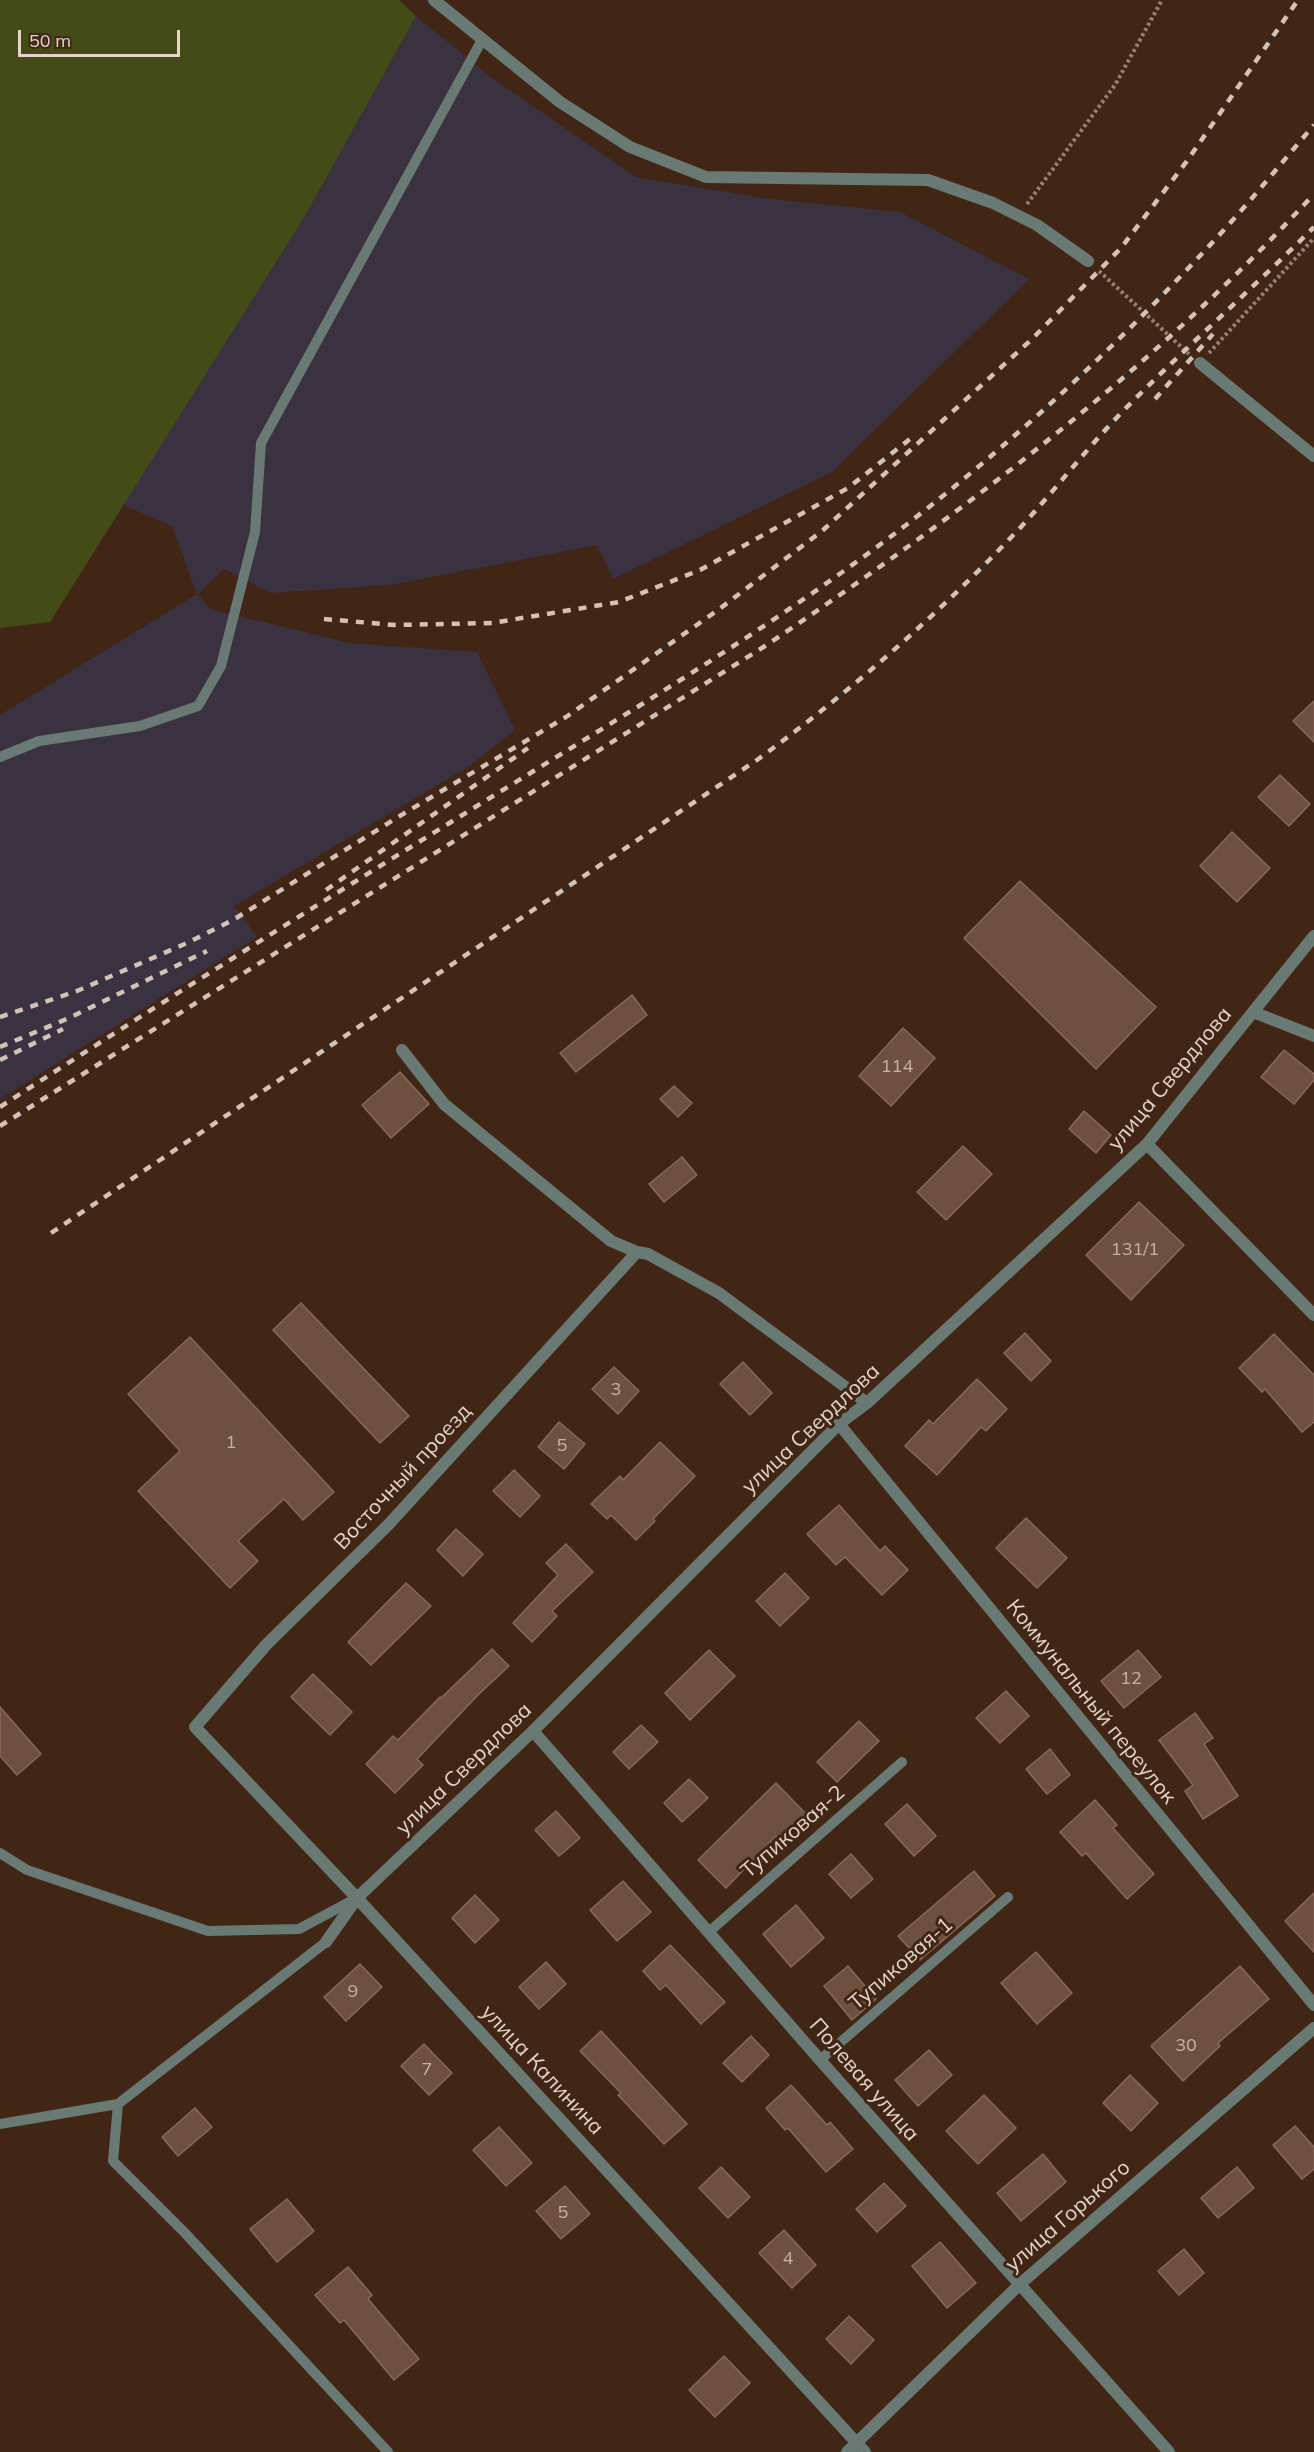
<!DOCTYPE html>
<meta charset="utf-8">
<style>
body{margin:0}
#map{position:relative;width:1314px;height:2452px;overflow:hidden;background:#412616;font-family:Mulish,sans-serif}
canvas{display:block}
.scale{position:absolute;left:18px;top:30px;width:162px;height:27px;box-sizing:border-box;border:3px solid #e5d4ca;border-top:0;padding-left:8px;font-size:18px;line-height:21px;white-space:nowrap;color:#e5d4ca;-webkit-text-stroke:4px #412616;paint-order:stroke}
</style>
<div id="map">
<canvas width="1314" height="2452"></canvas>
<div class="scale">50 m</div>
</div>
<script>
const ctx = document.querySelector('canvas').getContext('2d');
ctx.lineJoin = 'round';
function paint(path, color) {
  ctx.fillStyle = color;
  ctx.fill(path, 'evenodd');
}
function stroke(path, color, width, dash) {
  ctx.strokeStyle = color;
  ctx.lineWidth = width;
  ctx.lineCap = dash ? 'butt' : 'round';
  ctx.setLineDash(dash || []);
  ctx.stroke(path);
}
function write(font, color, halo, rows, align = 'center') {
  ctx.font = font + ' Mulish,sans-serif';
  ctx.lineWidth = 6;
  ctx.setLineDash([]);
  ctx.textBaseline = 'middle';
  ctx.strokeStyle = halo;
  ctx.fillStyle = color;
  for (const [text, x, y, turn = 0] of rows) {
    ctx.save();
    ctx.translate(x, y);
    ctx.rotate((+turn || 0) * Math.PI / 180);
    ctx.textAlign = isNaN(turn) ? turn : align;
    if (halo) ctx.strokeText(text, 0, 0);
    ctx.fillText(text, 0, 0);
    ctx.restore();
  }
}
paint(new Path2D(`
 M416,16L492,78L636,177L770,199L900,212L1029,279L832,472L613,579L597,545L391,585L270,593L224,569L198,594L210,609L349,643L477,652L515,730L468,767L234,906L257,937L0,1099V715L197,594L172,526L123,505L305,216Z`), '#3a3141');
paint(new Path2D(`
 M0,0H399L416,16L305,216L50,622L0,628Z`), '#434c17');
const building = new Path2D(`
 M1314,701V742L1293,721Z
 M1280,775L1310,804L1289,826L1258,797Z
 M1232,832L1270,868L1237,902L1200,866Z
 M1020,881L1156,1007L1096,1069L964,938Z
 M632,995L647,1015L576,1072L560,1053Z
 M903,1028L935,1058L891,1106L859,1076Z
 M1284,1050L1314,1074V1080L1294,1104L1261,1077Z
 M400,1072L429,1104L391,1138L362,1105Z
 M674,1086L692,1103L678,1117L660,1099Z
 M1084,1111L1111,1135L1096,1153L1069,1129Z
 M963,1146L992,1174L946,1220L917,1192Z
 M682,1157L697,1175L664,1202L649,1184Z
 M1139,1202L1184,1245L1131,1300L1086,1255Z
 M301,1303L409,1416L380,1443L273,1330Z
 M1025,1333L1051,1361L1031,1381L1004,1353Z
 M1274,1334L1314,1375V1422L1302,1432L1265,1389L1262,1392L1239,1368Z
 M190,1337L334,1492L303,1520L284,1499L238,1541L258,1561L230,1588L138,1491L180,1451L128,1394Z
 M743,1362L772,1393L750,1415L720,1384Z
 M614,1367L639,1391L618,1414L592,1389Z
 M977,1379L1007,1409L986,1431L981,1427L937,1475L905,1446L929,1420L933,1424Z
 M559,1422L585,1444L564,1469L538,1447Z
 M660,1442L695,1476L653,1519L655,1521L636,1540L611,1515L607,1519L591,1504L620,1476L623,1480Z
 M514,1470L540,1496L520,1517L493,1491Z
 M839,1505L880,1551L885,1546L908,1570L882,1595L845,1557L836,1565L807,1534Z
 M1026,1518L1067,1558L1037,1588L996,1548Z
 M456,1529L483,1554L463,1576L437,1550Z
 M566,1544L593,1572L552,1611L557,1616L532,1642L513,1623L558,1575L546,1563Z
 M785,1573L809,1598L780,1626L756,1601Z
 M406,1583L431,1606L371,1665L348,1642Z
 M492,1649L509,1666L480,1693L417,1759L423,1765L395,1793L366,1764L393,1736L398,1740L440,1697L441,1698Z
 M709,1650L735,1676L690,1720L665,1693Z
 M1138,1650L1161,1677L1124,1708L1101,1681Z
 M313,1674L352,1712L330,1735L291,1697Z
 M1006,1691L1029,1716L1000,1743L976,1718Z
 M0,1707L41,1754L17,1775L0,1756Z
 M1195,1713L1213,1738L1204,1744L1238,1796L1203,1819L1185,1791L1193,1785L1159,1740Z
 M859,1721L879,1741L837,1782L817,1762Z
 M641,1725L658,1742L629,1769L613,1752Z
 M1050,1749L1070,1775L1047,1794L1026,1769Z
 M689,1779L708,1798L682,1822L664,1803Z
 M776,1783L806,1814L779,1839L776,1836L726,1888L698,1860Z
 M1095,1800L1117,1825L1113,1828L1154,1874L1127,1899L1086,1853L1082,1856L1060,1832Z
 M907,1804L936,1836L914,1856L885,1824Z
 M556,1811L580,1838L559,1856L535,1830Z
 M851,1854L873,1879L851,1898L829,1874Z
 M974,1871L995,1896L920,1960L898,1936Z
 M623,1881L651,1912L617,1941L590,1910Z
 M1314,1893V1952L1285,1921Z
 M475,1895L499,1920L475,1943L452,1918Z
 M796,1905L824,1938L791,1967L763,1934Z
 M670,1945L725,2002L701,2024L666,1985L660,1990L643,1971Z
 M1036,1952L1072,1993L1037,2024L1001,1983Z
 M546,1962L566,1984L539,2009L519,1987Z
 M360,1964L382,1987L346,2021L324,1997Z
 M848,1966L876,1999L852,2020L824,1986Z
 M1240,1966L1269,1999L1218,2043L1220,2046L1183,2081L1151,2046Z
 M601,2031L687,2124L664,2144L618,2095L621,2093L580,2051Z
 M751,2036L769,2055L742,2082L723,2063Z
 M424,2044L452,2073L429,2095L401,2066Z
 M929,2050L952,2075L918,2106L895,2080Z
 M1130,2075L1158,2103L1131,2131L1103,2103Z
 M791,2085L827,2125L830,2122L853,2149L826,2172L788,2128L785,2130L766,2108Z
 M984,2095L1016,2128L978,2164L946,2131Z
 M195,2108L212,2127L178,2156L162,2137Z
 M1295,2126L1314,2147V2169L1302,2179L1273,2145Z
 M499,2127L532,2163L506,2186L473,2150Z
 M1043,2154L1066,2182L1021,2221L997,2193Z
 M721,2167L750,2197L728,2218L699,2188Z
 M1237,2167L1254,2188L1218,2218L1201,2198Z
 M884,2183L906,2206L877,2232L856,2209Z
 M565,2186L590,2214L561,2239L536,2211Z
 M287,2199L314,2231L277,2262L250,2229Z
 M784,2230L816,2265L792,2288L759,2253Z
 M940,2242L976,2283L947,2308L912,2266Z
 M1184,2249L1204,2273L1179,2295L1158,2271Z
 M348,2267L372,2295L368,2299L419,2359L394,2380L344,2320L340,2323L315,2295Z
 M849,2316L874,2340L851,2364L826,2339Z
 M724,2356L750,2383L715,2417L689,2390Z`);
paint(building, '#6e503f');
stroke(building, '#896958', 1.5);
stroke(new Path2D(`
 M1027,204L1115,85L1162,0
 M1099,271L1189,354
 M1209,353L1314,238`), '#978175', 4, [3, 3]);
stroke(new Path2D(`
 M0,757L39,741L140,726L198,706L221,666L255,532L261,443L482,40
 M0,1853L27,1870L208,1931L299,1929L357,1898
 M710,1931L902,1762
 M326,1942L118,2104L113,2161L185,2233L388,2452
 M820,2060L1008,1897
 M0,2124L118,2104`), '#697a74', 10);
stroke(new Path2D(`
 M434,0L560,102L630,147L706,177L928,180L993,203L1037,225L1088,261
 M1200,363L1314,456
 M1253,1012L1314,1036
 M402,1050L444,1104L611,1241L637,1252L648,1254L719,1293L867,1403
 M1147,1144L1314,1315
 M637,1252L389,1524L266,1645L195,1727L357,1898L865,2452
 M839,1424L1314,2005
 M533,1731L820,2060L1169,2452
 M326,1942L357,1898L533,1731L839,1424L867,1403L1147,1144L1314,936
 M847,2452L1019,2285L1314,2028`), '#697a74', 12);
stroke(new Path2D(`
 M1155,399L1213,334
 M324,619L395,625L492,623L619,602L700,570L848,488L915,435
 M326,890L528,748
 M0,1017L77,991L187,943L233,920L398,817L566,717L718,610L822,531L1032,339L1121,248L1187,161L1298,0
 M0,1047L69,1018L207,951
 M0,1060L63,1029
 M0,1107C165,1000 331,896 498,793C637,707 777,624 906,525C1020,437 1125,338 1222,232C1254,197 1283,161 1314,125
 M0,1126L765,646C963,513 1152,370 1314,194
 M51,1233L757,760C851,691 939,614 1019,529C1055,490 1087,448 1124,410C1186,347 1252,289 1314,227`), '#d4c2b8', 4.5, [8, 8]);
write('18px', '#c7b3a7', null, [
 ["114",897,1067],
 ["131/1",1135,1250],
 ["3",616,1390],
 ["1",231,1443],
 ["5",562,1446],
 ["12",1131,1679],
 ["9",353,1992],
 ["30",1186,2046],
 ["7",427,2070],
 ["5",563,2213],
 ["4",788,2259]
]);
write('21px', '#e5d4ca', '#412616', [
 ["улица Свердлова",1170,1079,-50],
 ["улица Свердлова",811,1429,-43],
 ["Восточный проезд",403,1477,-47],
 ["Коммунальный переулок",1091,1702,51],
 ["улица Свердлова",464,1769,-44],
 ["Тупиковая-2",793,1832,-41],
 ["Тупиковая-1",901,1964,-41],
 ["улица Калинина",542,2070,47],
 ["Полевая улица",864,2080,49],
 ["улица Горького",1068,2216,-41]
]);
</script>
